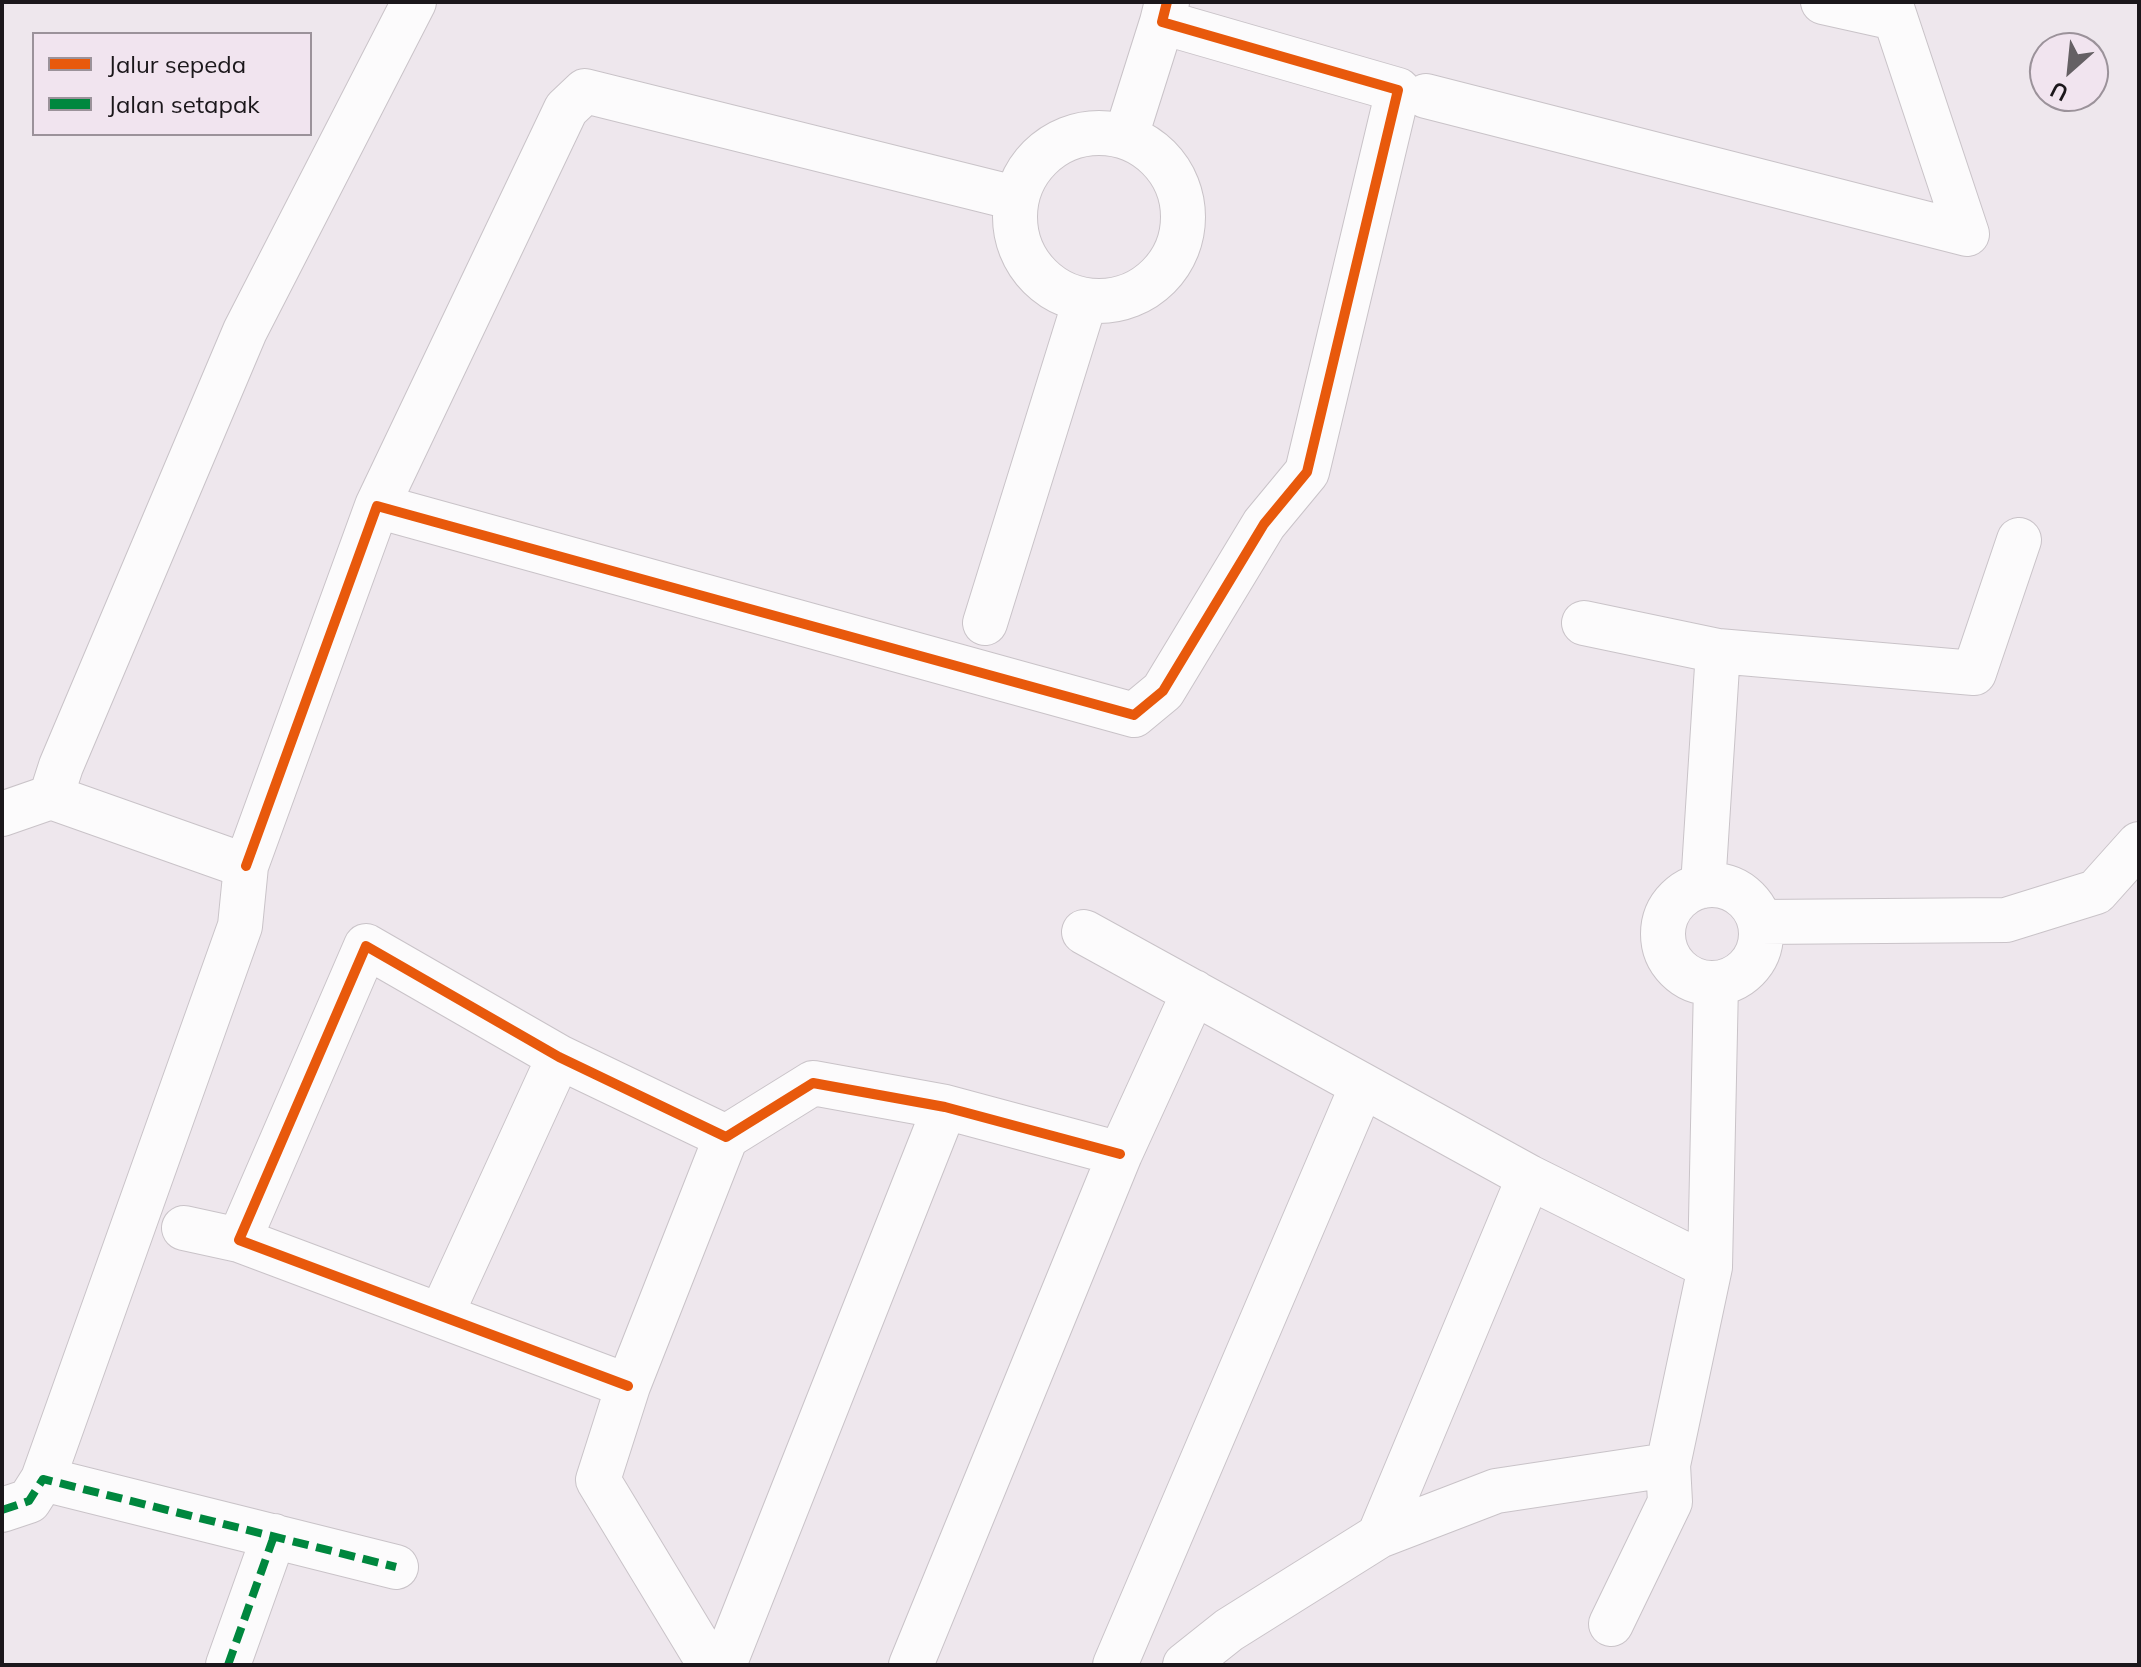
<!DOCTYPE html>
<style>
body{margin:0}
#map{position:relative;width:2141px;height:1667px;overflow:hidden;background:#eee7ed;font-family:Mulish,sans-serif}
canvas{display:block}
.frame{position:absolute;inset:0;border:4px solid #1b171b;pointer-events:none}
.legend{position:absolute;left:32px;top:32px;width:280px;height:104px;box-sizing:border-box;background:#f1e4ef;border:2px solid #9b929a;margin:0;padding:10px 14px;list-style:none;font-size:24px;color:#1b171b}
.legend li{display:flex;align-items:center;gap:16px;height:40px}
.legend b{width:40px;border:2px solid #9b929a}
.north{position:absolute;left:2029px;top:32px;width:80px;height:80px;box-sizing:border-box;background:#f1e4ef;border:2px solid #9b929a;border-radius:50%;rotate:207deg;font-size:22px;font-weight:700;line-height:32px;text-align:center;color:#1b171b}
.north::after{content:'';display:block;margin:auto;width:28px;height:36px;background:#656064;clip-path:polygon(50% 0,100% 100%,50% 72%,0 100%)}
</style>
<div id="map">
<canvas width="2141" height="1667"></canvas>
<div class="frame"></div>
<ul class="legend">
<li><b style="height:10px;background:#e8590c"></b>Jalur sepeda</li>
<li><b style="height:10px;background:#00873e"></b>Jalan setapak</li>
</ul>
<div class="north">U</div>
</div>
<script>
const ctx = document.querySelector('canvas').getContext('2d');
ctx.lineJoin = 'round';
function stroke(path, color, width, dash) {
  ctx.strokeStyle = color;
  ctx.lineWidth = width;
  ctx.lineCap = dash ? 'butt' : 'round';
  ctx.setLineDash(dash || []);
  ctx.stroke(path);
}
const minor = new Path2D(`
 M1823,2L1895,18
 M1426,96L1967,234L1890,2
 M1015 217a84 84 0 1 1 168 0a84 84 0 1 1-168 0Z
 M1126,136L1162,22
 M377,506L566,109L585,91L1015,198
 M985,623L1085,301
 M1584,623L1718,651L1703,886
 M1718,651L1974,673L2019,540
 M2,814L51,797
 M246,866L377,506L1134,715L1163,691L1264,524L1307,472L1398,90L1162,22L1167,2
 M1663 934a49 49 0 1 1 98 0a49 49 0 1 1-98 0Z
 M1760,922L2006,920L2096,892L2139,844
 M1084,932L1529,1177L1710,1267
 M184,1228L239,1240
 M441,1315L559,1057
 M628,1386L239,1240L366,946L559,1057L726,1137L813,1083L945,1107L1120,1154
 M43,1479L396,1567
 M2,1510L29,1501L43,1479L240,926L246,866L51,797L61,766L245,331L414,2
 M1379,1536L1529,1177
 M1611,1624L1670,1502L1668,1465L1710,1267L1716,984
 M228,1665L274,1536
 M710,1665L598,1480L628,1386L726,1137
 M724,1665L945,1107
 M911,1665L1120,1154L1194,992
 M1115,1665L1362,1086
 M1185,1665L1229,1630L1379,1536L1496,1491L1668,1465`);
stroke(minor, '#c9c3c8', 46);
stroke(minor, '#fcfbfc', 44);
stroke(new Path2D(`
 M2,1510L29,1501L43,1479L396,1567
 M228,1665L274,1536`), '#00873e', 8, [16, 8]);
stroke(new Path2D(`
 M246,866L377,506L1134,715L1163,691L1264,524L1307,472L1398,90L1162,22L1167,2
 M628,1386L239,1240L366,946L559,1057L726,1137L813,1083L945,1107L1120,1154`), '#e8590c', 10);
</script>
